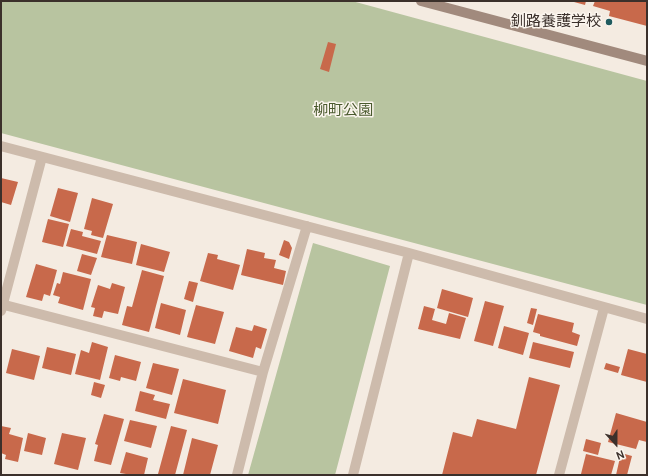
<!DOCTYPE html>
<meta charset="utf-8">
<style>
body{margin:0}
#map{position:relative;width:648px;height:476px;overflow:hidden;background:#f4ebe1;font-family:Cabin,sans-serif}
canvas{display:block}
.frame{position:absolute;inset:0;border:2px solid #3b302b;pointer-events:none}
.north{position:absolute;left:596px;top:424px;width:40px;height:40px;-webkit-text-stroke:3px #fbf5ee;paint-order:stroke;rotate:159deg;font-size:11px;font-weight:700;line-height:16px;text-align:center;color:#3b302b}
.north::after{content:'';display:block;margin:auto;width:14px;height:18px;background:#3b302b;clip-path:polygon(50% 0,100% 100%,50% 72%,0 100%)}
</style>
<div id="map">
<canvas width="648" height="476"></canvas>
<div class="frame"></div>
<div class="north">N</div>
</div>
<script>
const ctx = document.querySelector('canvas').getContext('2d');
ctx.lineJoin = 'round';
function paint(path, color) {
  ctx.fillStyle = color;
  ctx.fill(path, 'evenodd');
}
function stroke(path, color, width, dash) {
  ctx.strokeStyle = color;
  ctx.lineWidth = width;
  ctx.lineCap = dash ? 'butt' : 'round';
  ctx.setLineDash(dash || []);
  ctx.stroke(path);
}
function write(font, color, halo, rows, align = 'center') {
  ctx.font = font + ' Cabin,"Noto Sans JP",sans-serif';
  ctx.lineWidth = 3;
  ctx.setLineDash([]);
  ctx.textBaseline = 'middle';
  ctx.strokeStyle = halo;
  ctx.fillStyle = color;
  for (const [text, x, y, turn = 0] of rows) {
    ctx.save();
    ctx.translate(x, y);
    ctx.rotate((+turn || 0) * Math.PI / 180);
    ctx.textAlign = isNaN(turn) ? turn : align;
    if (halo) ctx.strokeText(text, 0, 0);
    ctx.fillText(text, 0, 0);
    ctx.restore();
  }
}
paint(new Path2D(`
 M1,1H352L647,81V305L1,133Z
 M313,243L390,266L335,475H248Z`), '#b8c4a0');
paint(new Path2D(`
 M575,1H586L585,5L574,2Z
 M595,1H647V26L609,16L610,11L593,6Z
 M328,42L336,44L329,72L320,69Z
 M1,178L18,182L11,205L1,202Z
 M58,188L78,193L70,222L50,216Z
 M92,198L113,204L103,238L91,235L92,231L84,229Z
 M48,219L69,224L63,247L42,242Z
 M71,229L83,232L82,236L101,241L97,254L66,246Z
 M107,235L137,242L132,264L101,257Z
 M284,240L289,242L292,248L289,259L279,255Z
 M141,244L170,252L164,272L136,265Z
 M247,249L265,253L264,258L276,260L274,268L286,271L283,285L241,275Z
 M208,253L218,255L217,259L240,265L233,290L200,281Z
 M82,254L97,258L91,275L77,271Z
 M36,264L57,270L50,296L44,294L42,301L26,297Z
 M142,270L164,276L149,332L122,325L127,306L132,307Z
 M63,272L91,279L83,310L58,303L60,297L53,295L57,283L60,284Z
 M189,281L198,283L193,302L184,299Z
 M112,283L125,287L118,314L104,311L102,318L93,316L95,308L91,307L98,285L110,289Z
 M442,289L473,298L468,317L437,308Z
 M485,301L504,306L493,346L474,341Z
 M161,303L186,310L180,335L155,328Z
 M196,305L224,312L215,344L187,337Z
 M424,306L435,309L432,320L446,324L449,313L466,318L460,339L418,329Z
 M531,308L537,309L533,325L527,323Z
 M538,314L574,323L572,332L580,335L577,346L540,336V334L533,332Z
 M254,325L267,329L261,349L256,347L253,358L229,351L236,327L252,331Z
 M504,326L529,333L523,355L498,348Z
 M92,342L108,347L100,380L75,374L81,350L89,353Z
 M533,342L574,352L570,368L529,358Z
 M47,347L76,354L71,375L42,368Z
 M12,349L40,356L34,380L6,373Z
 M628,349L647,354V382L621,375Z
 M115,355L141,362L136,381L121,377L120,381L109,378Z
 M153,363L179,369L172,395L146,388Z
 M606,363L620,367L618,373L604,369Z
 M529,377L560,385L536,475H442L453,432L472,437L477,419L516,429Z
 M183,379L226,390L218,424L174,413Z
 M94,382L105,385L101,398L91,395Z
 M140,391L155,395L153,400L170,404L166,419L135,411Z
 M616,413L647,422V442L639,440L636,449L608,442Z
 M104,414L124,419L111,465L94,461L98,445L95,444Z
 M130,420L157,426L151,448L124,441Z
 M1,426L11,428L9,434L23,438L18,462L5,459L6,455L1,453Z
 M171,426L187,430L175,475H162L158,474Z
 M28,433L46,438L42,455L24,451Z
 M62,433L86,438L78,470L54,464Z
 M192,438L218,445L210,475H183Z
 M586,439L601,443L598,455L583,451Z
 M126,452L148,458L144,475H125L126,474L120,473Z
 M621,453L632,456L627,475H616Z
 M586,454L615,461L611,475L581,474Z`), '#c8694b');
stroke(new Path2D(`
 M1,146L409,253L647,319
 M1,304L263,372
 M1,311L42,157
 M237,475L263,372L307,226
 M353,475L409,253
 M559,475L604,308`), '#cdbbac', 10);
stroke(new Path2D(`
 M421,1L647,61`), '#a18a7d', 10);
for (const [x, y, r, color] of [
 [609,22,4,"#1f5a5e"]
]) {
  const dot = new Path2D();
  dot.arc(x, y, r, 0, 2 * Math.PI);
  ctx.fillStyle = color;
  ctx.fill(dot);
  stroke(dot, '#fbf5ee', 1.5);
}
write('15px', '#3b302b', '#fbf5ee', [
 ["釧路養護学校",601,22]
], 'right');
write('15px', '#4a5a2e', '#fbf5ee', [
 ["柳町公園",343,111]
]);
</script>
